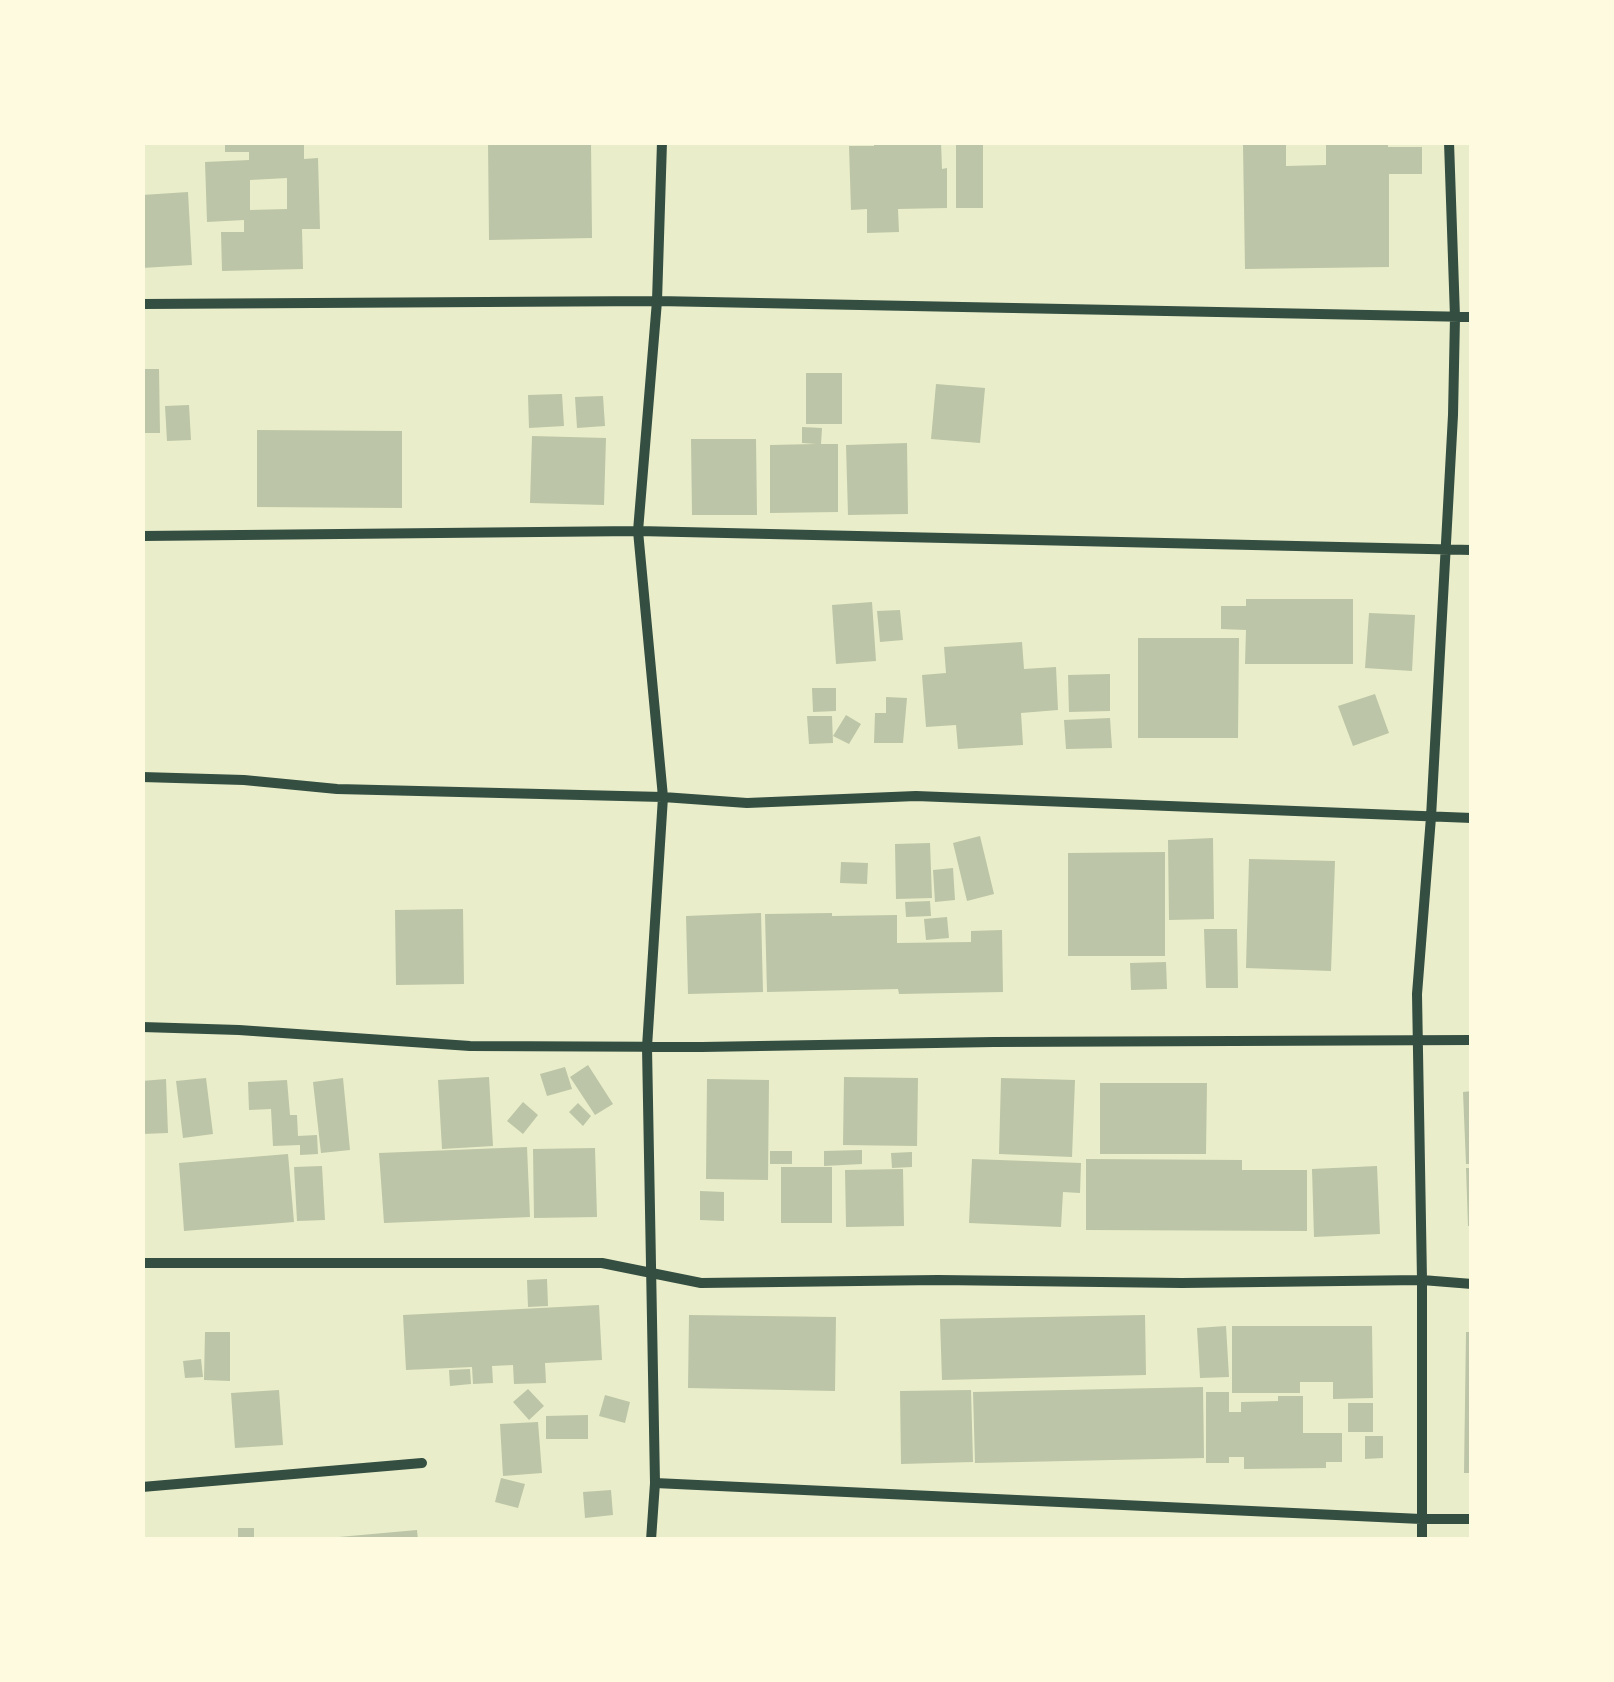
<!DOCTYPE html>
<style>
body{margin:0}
#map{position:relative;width:1614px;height:1682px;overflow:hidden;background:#e9edc9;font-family:Cabin,sans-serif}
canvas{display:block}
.frame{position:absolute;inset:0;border:145px solid #fefae0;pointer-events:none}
</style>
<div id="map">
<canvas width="1614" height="1682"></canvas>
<div class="frame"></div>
</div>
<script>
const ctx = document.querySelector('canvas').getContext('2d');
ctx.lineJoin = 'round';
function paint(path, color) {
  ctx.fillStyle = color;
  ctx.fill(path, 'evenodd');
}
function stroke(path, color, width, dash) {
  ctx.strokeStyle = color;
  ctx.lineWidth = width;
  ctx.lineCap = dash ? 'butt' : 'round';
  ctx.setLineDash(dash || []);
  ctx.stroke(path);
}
paint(new Path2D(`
 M225,142H304V159L318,158L320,229H302L303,269L222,271L221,232H244V220L207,222L205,162L249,160V152H225ZM287,178V209L250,210V180Z
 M488,142H591L592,238L489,240Z
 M874,142H941L942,169L947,168V208L898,209L899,232L867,233V209L851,210L849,146H874Z
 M956,142H983V208H956Z
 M1326,142H1388V147H1422V174H1389V267L1245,269L1243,145L1286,144V166L1326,165Z
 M188,192L192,265L142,268V195Z
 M142,369H159L160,433H142Z
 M806,373H842V424H806Z
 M936,384L985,388L980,443L931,439Z
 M562,394L564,426L529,428L528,395Z
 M603,396L605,426L577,428L575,397Z
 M189,405L191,440L167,441L165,406Z
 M802,427L822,428L821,444H838V512L770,513V445L816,444L802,443Z
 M257,430L402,431V508L257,507Z
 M532,436L606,438L604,505L530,503Z
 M691,439H756L757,515H692Z
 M907,443L908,514L848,515L846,445Z
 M1246,599H1353V664H1245L1246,630L1221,629V606H1246Z
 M872,602L876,661L836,664L832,605Z
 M900,610L903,640L880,642L877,611Z
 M1369,613L1415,615L1412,671L1365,668Z
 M1138,638H1239L1238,738H1138Z
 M1022,642L1024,669L1056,667L1058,710L1021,713L1023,745L958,749L956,725L926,727L922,675L946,673L944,647Z
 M1110,674V711L1069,712L1068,675Z
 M812,688H836V711L813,712Z
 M1375,694L1389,733L1353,746L1338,706Z
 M886,697L907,698L903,743H874L875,713H886Z
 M846,715L861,724L849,744L833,736Z
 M807,716H832L833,743L809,744Z
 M1110,718L1112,748L1066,749L1064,720Z
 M980,836L994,894L967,901L953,843Z
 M1213,838L1214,919L1169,920L1168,840Z
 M930,843L932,898L896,899L895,844Z
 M1165,852V956H1068V853Z
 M1249,859L1335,861L1331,971L1246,968Z
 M841,862L868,863L867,884L840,883Z
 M953,868L955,900L935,902L933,870Z
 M930,901L931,916L906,917L905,902Z
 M463,909L464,984L396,985L395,910Z
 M761,913L763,992L688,994L686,916Z
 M832,913V916L897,915V943L971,942V931L1002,930L1003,992L899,994L898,989L767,992L765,914Z
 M947,917L949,938L926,940L924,919Z
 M1204,929H1237L1238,988H1206Z
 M1166,962L1167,989L1131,990L1130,963Z
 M588,1065L613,1104L595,1115L570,1077Z
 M565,1067L572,1089L547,1096L540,1074Z
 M489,1077L493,1146L442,1149L438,1080Z
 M844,1077L918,1078L917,1146L843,1145Z
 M206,1078L213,1134L183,1138L176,1081Z
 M343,1078L350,1150L321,1153L313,1082Z
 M1001,1078L1075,1080L1072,1157L999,1154Z
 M166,1079L168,1133L142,1134V1081Z
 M707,1079L769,1080L768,1180L706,1179Z
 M287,1080L290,1115H297L298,1136L317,1135L318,1154L300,1155V1145L273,1146L271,1109L249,1110L248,1082Z
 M1100,1083H1207L1206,1154H1100Z
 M1472,1091V1164H1466L1463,1092Z
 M523,1102L538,1115L523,1134L507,1121Z
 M578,1103L591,1116L583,1126L569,1112Z
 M527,1147L530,1217L384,1223L379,1153Z
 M595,1148L597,1217L534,1218L533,1149Z
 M862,1150V1164L824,1166V1151Z
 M770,1151H792V1164H770Z
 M912,1152V1167L892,1168L891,1153Z
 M288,1154L294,1222L184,1231L179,1163Z
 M972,1159L1081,1163L1080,1193L1063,1192L1061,1227L969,1223Z
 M1086,1159L1242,1160V1170H1307V1231L1086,1230Z
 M322,1166L325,1220L297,1221L294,1167Z
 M1377,1166L1380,1234L1314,1237L1312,1169Z
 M781,1167H832V1223H781Z
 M1466,1168H1472V1226H1468Z
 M903,1169L904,1226L846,1227L845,1170Z
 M700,1191L724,1192V1221L700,1220Z
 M547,1279L548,1306L528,1307L527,1280Z
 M599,1305L602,1360L545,1363L546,1383L514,1384L513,1365L492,1366L493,1383L473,1384L472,1367L406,1370L403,1315Z
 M689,1315L836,1317L835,1391L688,1388Z
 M1145,1315L1146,1375L942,1380L940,1319Z
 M1226,1326L1229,1377L1200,1378L1197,1328Z
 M1232,1326H1372L1373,1398L1333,1399V1382H1300V1393H1232Z
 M205,1332H230V1381L204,1380Z
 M1466,1332H1472V1473H1464Z
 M201,1359L203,1377L185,1378L183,1361Z
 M470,1369L471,1384L450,1386L449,1370Z
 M1203,1387L1204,1458L975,1463L973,1392Z
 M528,1389L544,1406L529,1420L513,1402Z
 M279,1390L283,1445L235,1448L231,1393Z
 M971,1390L973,1462L901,1464L900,1391Z
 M1206,1392H1229V1412H1241V1402L1278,1401V1396H1303V1433H1342V1462H1326V1468L1244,1469V1457H1229V1463H1206Z
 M605,1395L630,1402L625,1423L599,1416Z
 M1348,1403H1373V1432H1348Z
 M588,1415V1439H546V1416Z
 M538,1422L542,1473L503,1476L500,1424Z
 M1365,1436H1383V1458L1365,1459Z
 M501,1478L525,1484L518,1508L495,1502Z
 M611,1490L613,1515L585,1518L583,1492Z
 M238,1528H254V1540H238Z
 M417,1530L418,1540H339V1537Z`), '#bcc5a7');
stroke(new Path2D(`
 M142,304L657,301L1472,317
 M142,536L638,531L1472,550
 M142,777L244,780L337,789L663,797L747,803L916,796L1472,818
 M142,1027L239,1030L470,1046L702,1047L994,1042L1472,1040
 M142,1263H602L701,1283L938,1280L1182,1283L1422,1280L1472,1284
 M655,1483L1421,1519H1472
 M142,1487L422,1463
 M651,1540L655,1483L647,1047L663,797L638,531L657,301L662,142
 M1422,1540V1280L1417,994L1431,817L1453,415L1455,317L1449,142`), '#344e41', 10);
</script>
